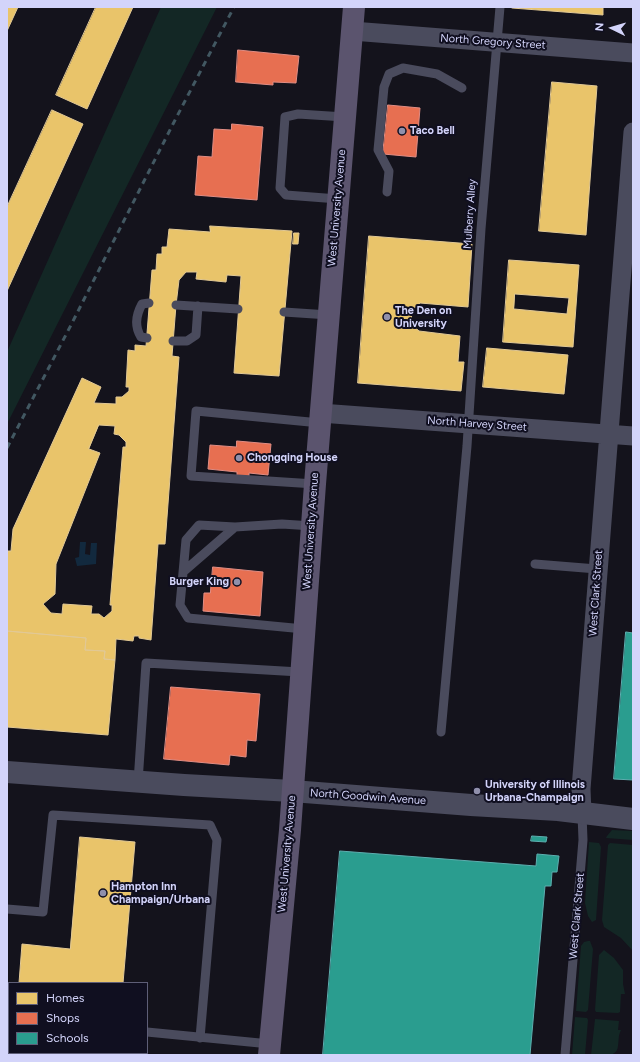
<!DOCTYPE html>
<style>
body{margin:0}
#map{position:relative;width:640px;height:1062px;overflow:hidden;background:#14131c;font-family:Figtree,sans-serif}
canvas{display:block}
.frame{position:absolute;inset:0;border:8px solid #d3d4fa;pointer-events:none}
.legend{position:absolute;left:8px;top:982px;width:140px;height:72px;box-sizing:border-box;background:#100f20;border:1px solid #5e5e77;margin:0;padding:5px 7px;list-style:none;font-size:12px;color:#d3d4fa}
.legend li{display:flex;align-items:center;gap:8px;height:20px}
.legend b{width:20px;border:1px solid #5e5e77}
.north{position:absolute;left:592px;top:8px;width:40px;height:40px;-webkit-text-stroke:3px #100f20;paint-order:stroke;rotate:275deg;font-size:11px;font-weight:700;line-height:16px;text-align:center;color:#d3d4fa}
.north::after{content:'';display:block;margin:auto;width:14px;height:18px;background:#d3d4fa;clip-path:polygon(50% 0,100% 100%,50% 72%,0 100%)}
</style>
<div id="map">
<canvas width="640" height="1062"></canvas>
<div class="frame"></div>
<ul class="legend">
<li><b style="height:11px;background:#e9c46a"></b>Homes</li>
<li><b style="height:11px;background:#e76f51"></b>Shops</li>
<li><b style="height:11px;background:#2a9d8f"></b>Schools</li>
</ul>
<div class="north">N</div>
</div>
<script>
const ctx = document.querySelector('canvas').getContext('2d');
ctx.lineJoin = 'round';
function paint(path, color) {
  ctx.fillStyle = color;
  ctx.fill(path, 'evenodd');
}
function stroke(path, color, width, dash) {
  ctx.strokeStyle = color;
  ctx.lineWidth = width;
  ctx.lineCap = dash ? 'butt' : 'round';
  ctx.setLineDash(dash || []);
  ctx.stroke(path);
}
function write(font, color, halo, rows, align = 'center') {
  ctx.font = font + ' Figtree,sans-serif';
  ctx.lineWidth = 4;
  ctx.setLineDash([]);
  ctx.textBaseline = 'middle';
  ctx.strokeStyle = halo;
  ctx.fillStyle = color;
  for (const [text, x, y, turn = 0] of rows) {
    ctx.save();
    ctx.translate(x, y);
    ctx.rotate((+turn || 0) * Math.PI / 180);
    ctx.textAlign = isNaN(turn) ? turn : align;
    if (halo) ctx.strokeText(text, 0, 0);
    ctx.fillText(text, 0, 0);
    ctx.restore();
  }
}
paint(new Path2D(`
 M161,7H217L7,424V352Z
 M612,830L633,831V840L606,838L607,836Z
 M589,842L599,843L601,847L596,920L592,922L588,916L585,903Z
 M610,843L633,845V951L621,938L604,927L602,920L608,845Z
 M588,941H590L593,949L588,1010L586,1012L576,1011L581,946L584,942Z
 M604,950L614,958L623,970V984L625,994H621L620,1012L618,1013L596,1012L595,1010L599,955Z
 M575,1017L587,1018L588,1020L585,1055H572Z
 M595,1019L619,1021L618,1030H621C618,1036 619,1040 618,1046C617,1059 600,1055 591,1055Z`), '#132725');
paint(new Path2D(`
 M80,542H86L85,554L90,555L91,543H97L96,564L77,566L75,558L79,557Z`), '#12293e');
const homes = new Path2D(`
 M7,7H18L7,31Z
 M96,7H133L87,109L56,95Z
 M512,7H603V15L512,8Z
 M552,82L597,86L586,235L539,231Z
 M52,110L83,124L7,291V207Z
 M210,226L292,231L279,376L234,373L241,276L227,275L226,282L196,279L197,272H186L179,280L176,305L172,356L179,357L165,544H158L151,640L139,638V636H134L133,641L116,639L115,660L104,659L105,651L85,650L86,638L7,631V551H11L13,529L82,378L101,387L94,403L116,404V397H122L129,391V387H126L128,350L135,351V345L146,346L152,270H156L157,254H162V247H167L169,229L210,232ZM99,425L115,426L114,434L119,435L126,442V447H123L110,605H112V611L104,618L99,614H91L92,606L63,604L62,614L51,613L43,604L55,594L56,564L100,453L89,449Z
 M294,233H299L298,244H293Z
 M369,236L472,244L468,307L420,303L412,310L411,324L419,331L460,336L458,362H464L461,391L358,383Z
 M509,260L579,265L573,347L503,342ZM515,294L569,298L567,314L514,309Z
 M487,348L568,355L564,394L483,387Z
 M7,631L86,638L85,650L105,651L104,659L115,660L108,735L7,727Z
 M80,837L135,842L123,983H19L22,944L70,949Z`);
paint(homes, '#e9c46a');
stroke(homes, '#e2c995', 1);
const shops = new Path2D(`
 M238,50L299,56L296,83L273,82V85L236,82Z
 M388,105L420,108L416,157L383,154Z
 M232,124L263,127L257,200L195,195L198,156L212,157L214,129L231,130Z
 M237,441L271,444L268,475L249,473V478L237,477V472L208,469L210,445L236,447Z
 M213,567L263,572L260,616L203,611L204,593H210Z
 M171,687L260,694L256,741L247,740L246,757L230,755L229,765L164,759Z`);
paint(shops, '#e76f51');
stroke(shops, '#e18d84', 1);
const schools = new Path2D(`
 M626,632L633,633V780L614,779Z
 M532,836L547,837L546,842L531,841Z
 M340,851L536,866L537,854L559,856L557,872H552L551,886H545L530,1055H323Z`);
paint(schools, '#2a9d8f');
stroke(schools, '#5daeaf', 1);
stroke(new Path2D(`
 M387,192L389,171L378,150L384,87L389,74L403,68L437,74L462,88
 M338,199L286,195L280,188L285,117L298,114L345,117
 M176,305L238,309
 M284,312L329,315
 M147,338L141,337C134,326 136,315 142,304L149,303
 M173,341H187L196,335L198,306
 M315,484L191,476L196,411L320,423
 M535,564L597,569
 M183,572L235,527
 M304,629L188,618L180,605L186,540L199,525L235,527L282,524L312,526
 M441,732L467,446L481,229L500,7
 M138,782L146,663L300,672
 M7,909L43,912L53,815L210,825L217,840L200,1038
 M147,1032L270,1044
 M133,1055V1053
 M565,1055L583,840L582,814`), '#4a4b5d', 9);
stroke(new Path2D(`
 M352,31L633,53
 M320,413L633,436
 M582,814L581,789C597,570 616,351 633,132`), '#4a4b5d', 19);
stroke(new Path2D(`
 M7,772L184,785L292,791L471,805L558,810L633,819`), '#4a4b5d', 22);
stroke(new Path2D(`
 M269,1055L290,830L315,484L354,7`), '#5b546e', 22);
stroke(new Path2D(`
 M7,448L71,325L173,124L234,7`), '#425862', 3, [6, 5]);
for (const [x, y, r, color] of [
 [402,131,4,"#9090ac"],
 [387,317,4,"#9090ac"],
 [239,458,4,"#9090ac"],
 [237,582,4,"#9090ac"],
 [477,791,4,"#9090ac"],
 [103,893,4,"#9090ac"]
]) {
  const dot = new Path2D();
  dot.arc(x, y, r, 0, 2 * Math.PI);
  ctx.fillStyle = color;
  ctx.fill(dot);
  stroke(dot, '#100f20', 1.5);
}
write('11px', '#d3d4fa', '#100f20', [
 ["North Gregory Street",493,42,4],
 ["West University Avenue",337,208,-85],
 ["Mulberry Alley",470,214,-86],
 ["North Harvey Street",477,424,4],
 ["West University Avenue",311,531,-86],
 ["West Clark Street",596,593,-86],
 ["North Goodwin Avenue",368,797,4],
 ["West University Avenue",287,854,-85],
 ["West Clark Street",577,916,-85]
]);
write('bold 11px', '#d3d4fa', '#100f20', [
 ["Taco Bell",410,131],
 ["The Den on",395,311],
 ["University",395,324],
 ["Chongqing House",247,458],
 ["Burger King",229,582,"right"],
 ["University of Illinois",485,785],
 ["Urbana-Champaign",485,798],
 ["Hampton Inn",111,887],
 ["Champaign/Urbana",111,900]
], 'left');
</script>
